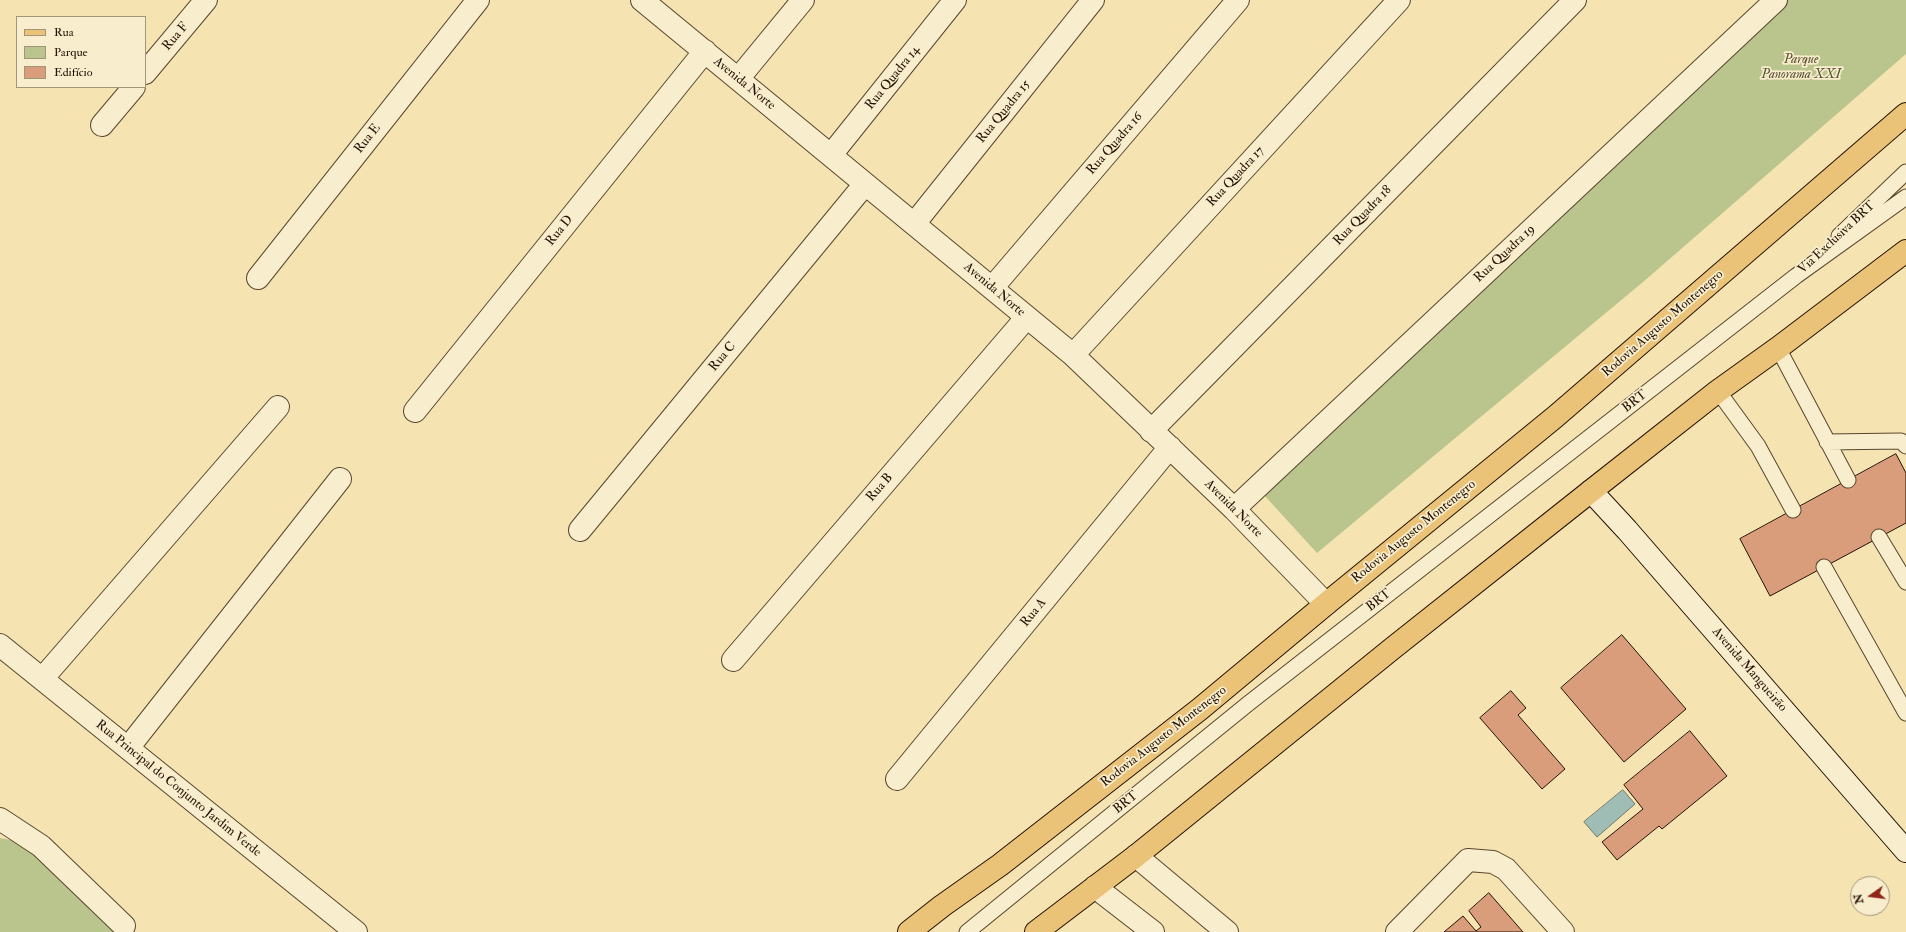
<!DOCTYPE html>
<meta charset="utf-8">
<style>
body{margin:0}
#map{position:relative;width:1906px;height:932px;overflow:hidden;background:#f5e4b1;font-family:"IM FELL Double Pica",serif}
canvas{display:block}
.legend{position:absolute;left:16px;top:16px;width:130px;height:72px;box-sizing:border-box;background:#f8edcc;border:1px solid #a3957c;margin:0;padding:5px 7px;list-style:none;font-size:12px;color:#241104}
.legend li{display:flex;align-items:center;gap:8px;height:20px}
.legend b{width:20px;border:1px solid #a3957c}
.north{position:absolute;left:1850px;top:876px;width:40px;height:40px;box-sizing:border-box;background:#f8edcc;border:1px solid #a3957c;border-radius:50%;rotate:256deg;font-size:11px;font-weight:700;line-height:16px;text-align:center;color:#241104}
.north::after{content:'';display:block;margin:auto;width:14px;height:18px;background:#8f2418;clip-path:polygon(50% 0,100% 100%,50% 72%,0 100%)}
</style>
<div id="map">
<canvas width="1906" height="932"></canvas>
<ul class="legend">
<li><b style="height:5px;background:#eac278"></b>Rua</li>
<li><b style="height:11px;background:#bac48d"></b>Parque</li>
<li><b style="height:11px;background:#d99d7b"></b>Edifício</li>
</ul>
<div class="north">N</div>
</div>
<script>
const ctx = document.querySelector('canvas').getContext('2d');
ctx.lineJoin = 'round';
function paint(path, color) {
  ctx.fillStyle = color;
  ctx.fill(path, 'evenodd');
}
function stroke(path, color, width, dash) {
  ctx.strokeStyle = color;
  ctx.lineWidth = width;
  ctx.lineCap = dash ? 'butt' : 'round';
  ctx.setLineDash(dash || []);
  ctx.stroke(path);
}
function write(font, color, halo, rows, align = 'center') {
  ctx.font = font + ' "IM FELL Double Pica",serif';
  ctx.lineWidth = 3.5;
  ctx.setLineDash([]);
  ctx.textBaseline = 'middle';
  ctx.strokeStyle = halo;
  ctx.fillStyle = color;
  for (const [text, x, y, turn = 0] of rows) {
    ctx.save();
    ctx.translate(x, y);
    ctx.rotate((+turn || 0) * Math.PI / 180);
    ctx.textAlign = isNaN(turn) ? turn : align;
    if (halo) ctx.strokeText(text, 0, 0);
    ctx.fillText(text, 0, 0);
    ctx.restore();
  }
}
paint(new Path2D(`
 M1788,0H1906V54L1643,282L1317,553L1264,495Z
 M0,838L41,846L122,932H0Z`), '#bac48d');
const water = new Path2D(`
 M1623,790L1635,804L1597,837L1584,822Z`);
paint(water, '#9fbcb5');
stroke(water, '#6e786e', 1);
const building = new Path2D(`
 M1896,454L1906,473V523L1770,596L1740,539Z
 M1622,635L1686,709L1624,762L1561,688Z
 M1511,691L1526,708L1518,715L1565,769L1542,789L1480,718Z
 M1690,731L1727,776L1662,829L1659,826L1617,860L1602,842L1643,809L1624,785Z
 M1489,893L1523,932H1444L1463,916L1476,931L1481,927L1469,911Z`);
paint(building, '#d99d7b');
stroke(building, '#241104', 1);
const lane = new Path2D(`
 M1839,236L1906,172
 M1778,348L1848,480
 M1718,391L1758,446L1793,510
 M1827,442L1901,441L1906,446
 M1879,537L1906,582
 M1824,567L1906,713
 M967,932L1249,703L1796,276L1906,197`);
const street = new Path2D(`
 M642,0L1073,355L1234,509L1326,604
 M145,73L206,0
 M738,79L803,0
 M102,125L134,87
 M831,155L955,0
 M914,224L1093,0
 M258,278L478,0
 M992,288L1238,0
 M1073,355L1399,0
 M415,411L705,51
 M1151,431L1575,0
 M1234,509L1776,0
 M580,530L865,184
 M0,645L356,932
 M733,660L1027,317
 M42,679L278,407
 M128,748L340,479
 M897,779L1170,447
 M0,819L41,846L124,926
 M1136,856L1227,932
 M1095,887L1153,932
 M1397,932L1468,860L1493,862L1506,869L1563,932`);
const secondary = new Path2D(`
 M1591,491L1627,530L1906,851`);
const primary = new Path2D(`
 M909,932L942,906L1000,865L1200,709L1326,604L1555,417L1906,114
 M1036,932L1136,856L1393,648L1591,491L1718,391L1778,348L1906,251`);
stroke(lane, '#58462f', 17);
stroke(street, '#58462f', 24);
stroke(secondary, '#241104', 24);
stroke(primary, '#241104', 24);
stroke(lane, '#f8edcc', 15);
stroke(street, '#f8edcc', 22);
stroke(secondary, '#f8edcc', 22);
stroke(primary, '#eac278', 22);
write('13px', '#241104', '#f8edcc', [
 ["Rua F",176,37,-50],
 ["Rua Quadra 14",893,78,-51],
 ["Avenida Norte",744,84,39],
 ["Rua Quadra 15",1004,112,-51],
 ["Rua E",368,139,-52],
 ["Rua Quadra 16",1115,144,-49],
 ["Rua Quadra 17",1236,177,-47],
 ["Rua Quadra 18",1363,216,-46],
 ["Rua D",560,231,-51],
 ["Via Exclusiva BRT",1837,238,-43],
 ["Rua Quadra 19",1505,254,-43],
 ["Avenida Norte",994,290,40],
 ["Rodovia Augusto Montenegro",1663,324,-41],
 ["Rua C",723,357,-50],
 ["BRT",1635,402,-38],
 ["Rua B",880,488,-49],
 ["Avenida Norte",1233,509,45],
 ["Rodovia Augusto Montenegro",1414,532,-39],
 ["BRT",1379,601,-38],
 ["Rua A",1034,613,-51],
 ["Avenida Mangueirão",1749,670,49],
 ["Rodovia Augusto Montenegro",1164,737,-38],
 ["Rua Principal do Conjunto Jardim Verde",178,789,39],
 ["BRT",1126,803,-39]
]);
write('italic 13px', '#585034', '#f8edcc', [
 ["Parque",1801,60],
 ["Panorama XXI",1801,75]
]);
</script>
